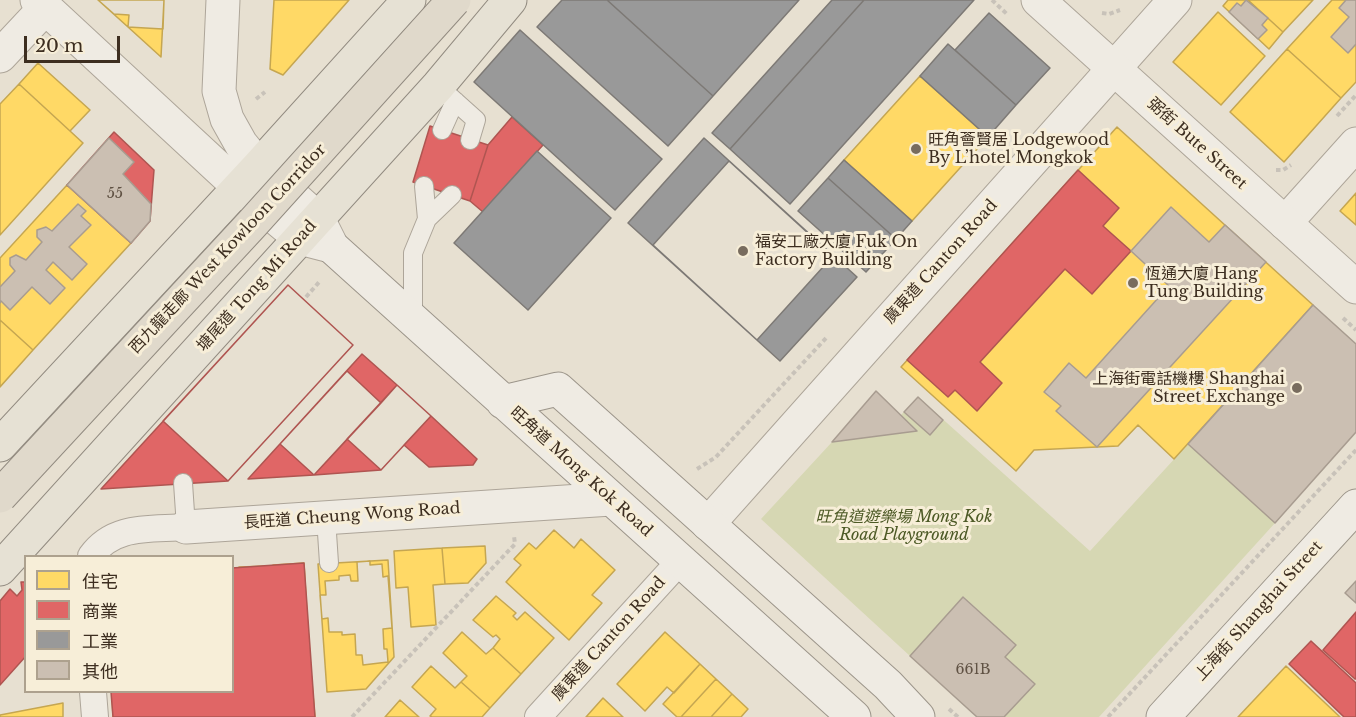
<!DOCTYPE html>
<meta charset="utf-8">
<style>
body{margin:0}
#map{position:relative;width:1356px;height:717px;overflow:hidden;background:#e7e0d1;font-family:"Libre Baskerville","Noto Sans TC",serif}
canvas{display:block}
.legend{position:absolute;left:24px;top:555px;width:210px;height:138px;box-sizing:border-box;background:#f7eed8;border:2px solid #ada18e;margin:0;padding:8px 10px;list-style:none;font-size:18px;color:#3d2e20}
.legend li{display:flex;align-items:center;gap:12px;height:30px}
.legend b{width:30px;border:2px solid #ada18e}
.scale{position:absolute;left:24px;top:36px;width:96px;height:27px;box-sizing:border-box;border:3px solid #3d2e20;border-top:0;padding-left:8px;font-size:18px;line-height:21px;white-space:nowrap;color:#3d2e20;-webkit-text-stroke:4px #f7eed8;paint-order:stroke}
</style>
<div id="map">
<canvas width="1356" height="717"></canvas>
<ul class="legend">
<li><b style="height:16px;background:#ffd966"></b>住宅</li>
<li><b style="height:16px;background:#e06666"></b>商業</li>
<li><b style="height:16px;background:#999"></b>工業</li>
<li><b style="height:16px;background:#cbbfb2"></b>其他</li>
</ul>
<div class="scale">20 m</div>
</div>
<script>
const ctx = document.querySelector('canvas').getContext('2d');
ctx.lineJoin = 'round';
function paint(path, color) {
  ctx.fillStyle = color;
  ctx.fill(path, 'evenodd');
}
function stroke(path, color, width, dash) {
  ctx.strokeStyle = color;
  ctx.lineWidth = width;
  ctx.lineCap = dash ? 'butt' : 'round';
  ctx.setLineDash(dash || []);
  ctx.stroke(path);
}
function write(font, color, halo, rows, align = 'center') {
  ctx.font = font + ' "Libre Baskerville","Noto Sans TC",serif';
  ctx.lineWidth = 6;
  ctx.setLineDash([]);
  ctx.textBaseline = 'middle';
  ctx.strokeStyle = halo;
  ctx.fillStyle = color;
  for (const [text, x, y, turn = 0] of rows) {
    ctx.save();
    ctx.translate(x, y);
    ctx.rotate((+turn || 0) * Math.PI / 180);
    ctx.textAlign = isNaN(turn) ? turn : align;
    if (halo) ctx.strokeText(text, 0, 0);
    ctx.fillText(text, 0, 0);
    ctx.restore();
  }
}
paint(new Path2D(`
 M918,397L1090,551L1188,444L1275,523L1099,717H1004L1034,683L1005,657L1016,645L964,597L910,656L761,519L832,442L916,431L901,415Z`), '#d6d7b3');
const homes = new Path2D(`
 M98,0H164L161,57L128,27Z
 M98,0H164L163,29L128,27L129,15L114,14Z
 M274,0H349L283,75L270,69Z
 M1228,0H1248L1283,32L1269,49L1223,6Z
 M1248,0H1313L1283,32Z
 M1332,0H1356V82L1341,98L1287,49Z
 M1218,12L1265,56L1221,105L1173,62Z
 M1287,49L1341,98L1284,162L1230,112Z
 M38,63L90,110L70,131L19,84Z
 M920,76L988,137L912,221L844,160Z
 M19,84L83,143L0,235V104Z
 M1117,127L1313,305L1174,459L1138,425L1118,446L1034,450L1016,471L901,367Z
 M67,185L131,243L33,350L0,320V258Z
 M1356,193V225L1340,211Z
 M0,320L33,350L0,387Z
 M554,530L574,548L581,539L615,570L592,595L602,603L569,640L506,582L521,565L514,559L529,543L536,549Z
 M485,546L486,563L468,583L445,584L442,548Z
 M442,548L445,584L433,585L436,625L411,627L408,587L396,588L394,551Z
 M388,560L394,657L366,689L327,692L318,564Z
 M370,561V565L382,564L383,577L388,576L392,628L383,629L384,649H387L388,662L363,665L362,655H356L355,634L342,635V632H329L328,618L322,619L320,595H326L325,581L339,580V576L350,575L351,581H358L357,562Z
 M304,563L308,631L278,633L276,615H271L273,633L244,636L243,617H238L239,635L232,636V568H234L236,586H241L239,567L268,566L269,584H274L273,565Z
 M496,596L516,613L513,616L517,620L525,612L554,638L521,674L493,648L500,639L496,635L493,637L473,620Z
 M462,632L486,654L493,648L521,674L490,708L461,682L467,676L443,653Z
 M665,632L700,664L674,693L667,687L645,711L617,684Z
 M700,664L716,679L681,717H677L663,704Z
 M431,666L455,688L461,682L490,708L482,717H432L430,716L436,709L412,687Z
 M1286,666L1340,717H1238Z
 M716,679L732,694L711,717H681Z
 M312,683L315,717H113L112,696L143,693L144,712H149L148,693L176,692L178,710H182L181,692H210L211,708L216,707L215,692H232V688L243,687L244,705H249L248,687L277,685L278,703H282L281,685Z
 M732,694L748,709L741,717H711Z
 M603,698L623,717H586Z
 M400,700L419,717H385Z
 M63,703V717H0V715Z`);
paint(homes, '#ffd966');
stroke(homes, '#c5a651', 1.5);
const shops = new Path2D(`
 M512,117L543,145L483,212L470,201L488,145Z
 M430,126L488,145L470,201L413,182Z
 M114,132L154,170L150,221L131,243L67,185Z
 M1078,170L1119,208L1103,226L1131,251L1092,294L1065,269L980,362L1002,383L977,411L955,390L948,397L907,360Z
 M288,285L353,345L228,481L101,489Z
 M288,285L353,345L228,481L163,421Z
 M362,354L397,385L381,403L314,475L248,479Z
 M347,371L381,403L314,475L280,444Z
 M397,385L431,416L381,470L314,475Z
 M397,385L431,416L381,470L347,439Z
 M431,416L477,459L473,465L429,467L404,445Z
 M304,563L315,717H113L111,692H232V568Z
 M21,582H26V656L0,685V601L10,589L17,596L22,590Z
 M1356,612V679H1355L1323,650Z
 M1311,641L1356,683V717H1344L1289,664Z`);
paint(shops, '#e06666');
stroke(shops, '#af5551', 1.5);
const industry = new Path2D(`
 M562,0H607L713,96L668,146L537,27Z
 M607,0H799L713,96Z
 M832,0H864L730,149L712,133Z
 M864,0H974L790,204L730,149Z
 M989,13L1050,68L1016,105L955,50Z
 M520,30L662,159L615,210L474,82Z
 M948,44L1016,105L988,137L920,76Z
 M704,138L857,277L780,361L628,223Z
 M537,151L611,218L528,310L454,243Z
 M844,160L912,221L896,239L828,178Z
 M729,161L833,256L757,340L653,245Z
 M828,178L896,239L866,272L798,211Z`);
paint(industry, '#999');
stroke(industry, '#7d7975', 1.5);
const building = new Path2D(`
 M1246,0L1268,18L1262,25L1267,30L1258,39L1229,12L1237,3L1241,6Z
 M1346,0H1356V44L1348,53L1331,37L1349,17L1339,8Z
 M109,138L134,162L123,174L151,204L150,221L131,243L67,185Z
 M78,204L86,211L81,216L91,225L69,247L87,264L72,280L53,262L46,270L65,288L50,304L32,287L10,310L1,301L0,303V287L15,271L10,265V258L16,255L26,260L42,242L37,237V230L46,227L52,231Z
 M1171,207L1209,242L1225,225L1266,262L1097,447L1056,411L1061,406L1044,392L1069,363L1086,378L1169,286L1131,251Z
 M1313,305L1356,344V432L1275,523L1188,444Z
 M876,391L917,431L832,442Z
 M918,397L943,420L930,435L904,412Z
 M1356,581V603L1345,593Z
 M963,597L1016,645L1005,657L1035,684L1004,717H977L910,656Z`);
paint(building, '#cbbfb2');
stroke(building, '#a89c90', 1.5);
const service = new Path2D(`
 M438,86L476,120L470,140
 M442,130L455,101
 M424,186L427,219
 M413,321V253L427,219L452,195
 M183,483L186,527
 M326,518L329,563`);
const pedestrian = new Path2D(`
 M91,556C114,524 150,530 186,527
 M93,692L95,717
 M538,717L680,561`);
const minor = new Path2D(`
 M1285,223L1356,144
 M708,524L1175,0
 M186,527L611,499`);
const tertiary = new Path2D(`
 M37,0L239,187L300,238L327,245
 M223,0L219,91L227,119L241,144L259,166L318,219L330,243
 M1038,0L1356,287
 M0,56L46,7`);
const secondary = new Path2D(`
 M331,246L854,717
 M503,402L558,389L888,685L918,717
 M1163,717L1356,506`);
const primary = new Path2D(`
 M0,445L259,166L409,0
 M0,569L438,86L510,0`);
stroke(service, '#ada599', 20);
stroke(pedestrian, '#ada599', 28);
stroke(minor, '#ada599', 35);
stroke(tertiary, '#ada599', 35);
stroke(secondary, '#9c958a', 35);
stroke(primary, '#928b80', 35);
stroke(new Path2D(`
 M992,0L1008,15
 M1102,13L1109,14L1120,10
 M256,99L265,92
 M1337,116L1356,95
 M1276,170H1283L1291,165
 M306,297L320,281
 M1343,318L1356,330
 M697,469L716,457L826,338
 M949,709L958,717
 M352,717L515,544L514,536
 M1108,717L1356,450`), '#c8c2b9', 4, [4.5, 3]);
stroke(service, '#efebe3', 18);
stroke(pedestrian, '#efebe3', 26);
stroke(minor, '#efebe3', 33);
stroke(tertiary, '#efebe3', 33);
stroke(secondary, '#efebe3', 33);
stroke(primary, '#e6e1d4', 33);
const trunkBridge = new Path2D(`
 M0,496L252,224L454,0`);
stroke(trunkBridge, '#928b80', 35, []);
stroke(trunkBridge, '#e0d9cb', 33);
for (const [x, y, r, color] of [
 [916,149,6,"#786c5e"],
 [743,251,6,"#786c5e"],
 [1133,283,6,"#786c5e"],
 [1297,388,6,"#786c5e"]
]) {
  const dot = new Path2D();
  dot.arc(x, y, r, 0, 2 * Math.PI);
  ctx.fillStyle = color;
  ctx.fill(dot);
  stroke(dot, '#f7eed8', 2);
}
write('14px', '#605244', null, [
 ["55",115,194],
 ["661B",973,670]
]);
write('16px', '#3d2e20', '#f7eed8', [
 ["旺角薈賢居 Lodgewood",928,140],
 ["By L’hotel Mongkok",928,158],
 ["福安工廠大廈 Fuk On",755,242],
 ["Factory Building",755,260],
 ["恆通大廈 Hang",1145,274],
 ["Tung Building",1145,292],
 ["上海街電話機樓 Shanghai",1285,379,"right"],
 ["Street Exchange",1285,397,"right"]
], 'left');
write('16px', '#3d2e20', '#f7eed8', [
 ["弼街 Bute Street",1197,144,42],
 ["西九龍走廊 West Kowloon Corridor",228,249,-47],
 ["廣東道 Canton Road",941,262,-48],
 ["塘尾道 Tong Mi Road",257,286,-48],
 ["旺角道 Mong Kok Road",581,472,42],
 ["長旺道 Cheung Wong Road",352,516,-4],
 ["上海街 Shanghai Street",1259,611,-48],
 ["廣東道 Canton Road",609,639,-48]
]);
write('italic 16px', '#4d5a26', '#f7eed8', [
 ["旺角道遊樂場 Mong Kok",904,517],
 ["Road Playground",904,535]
]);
</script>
